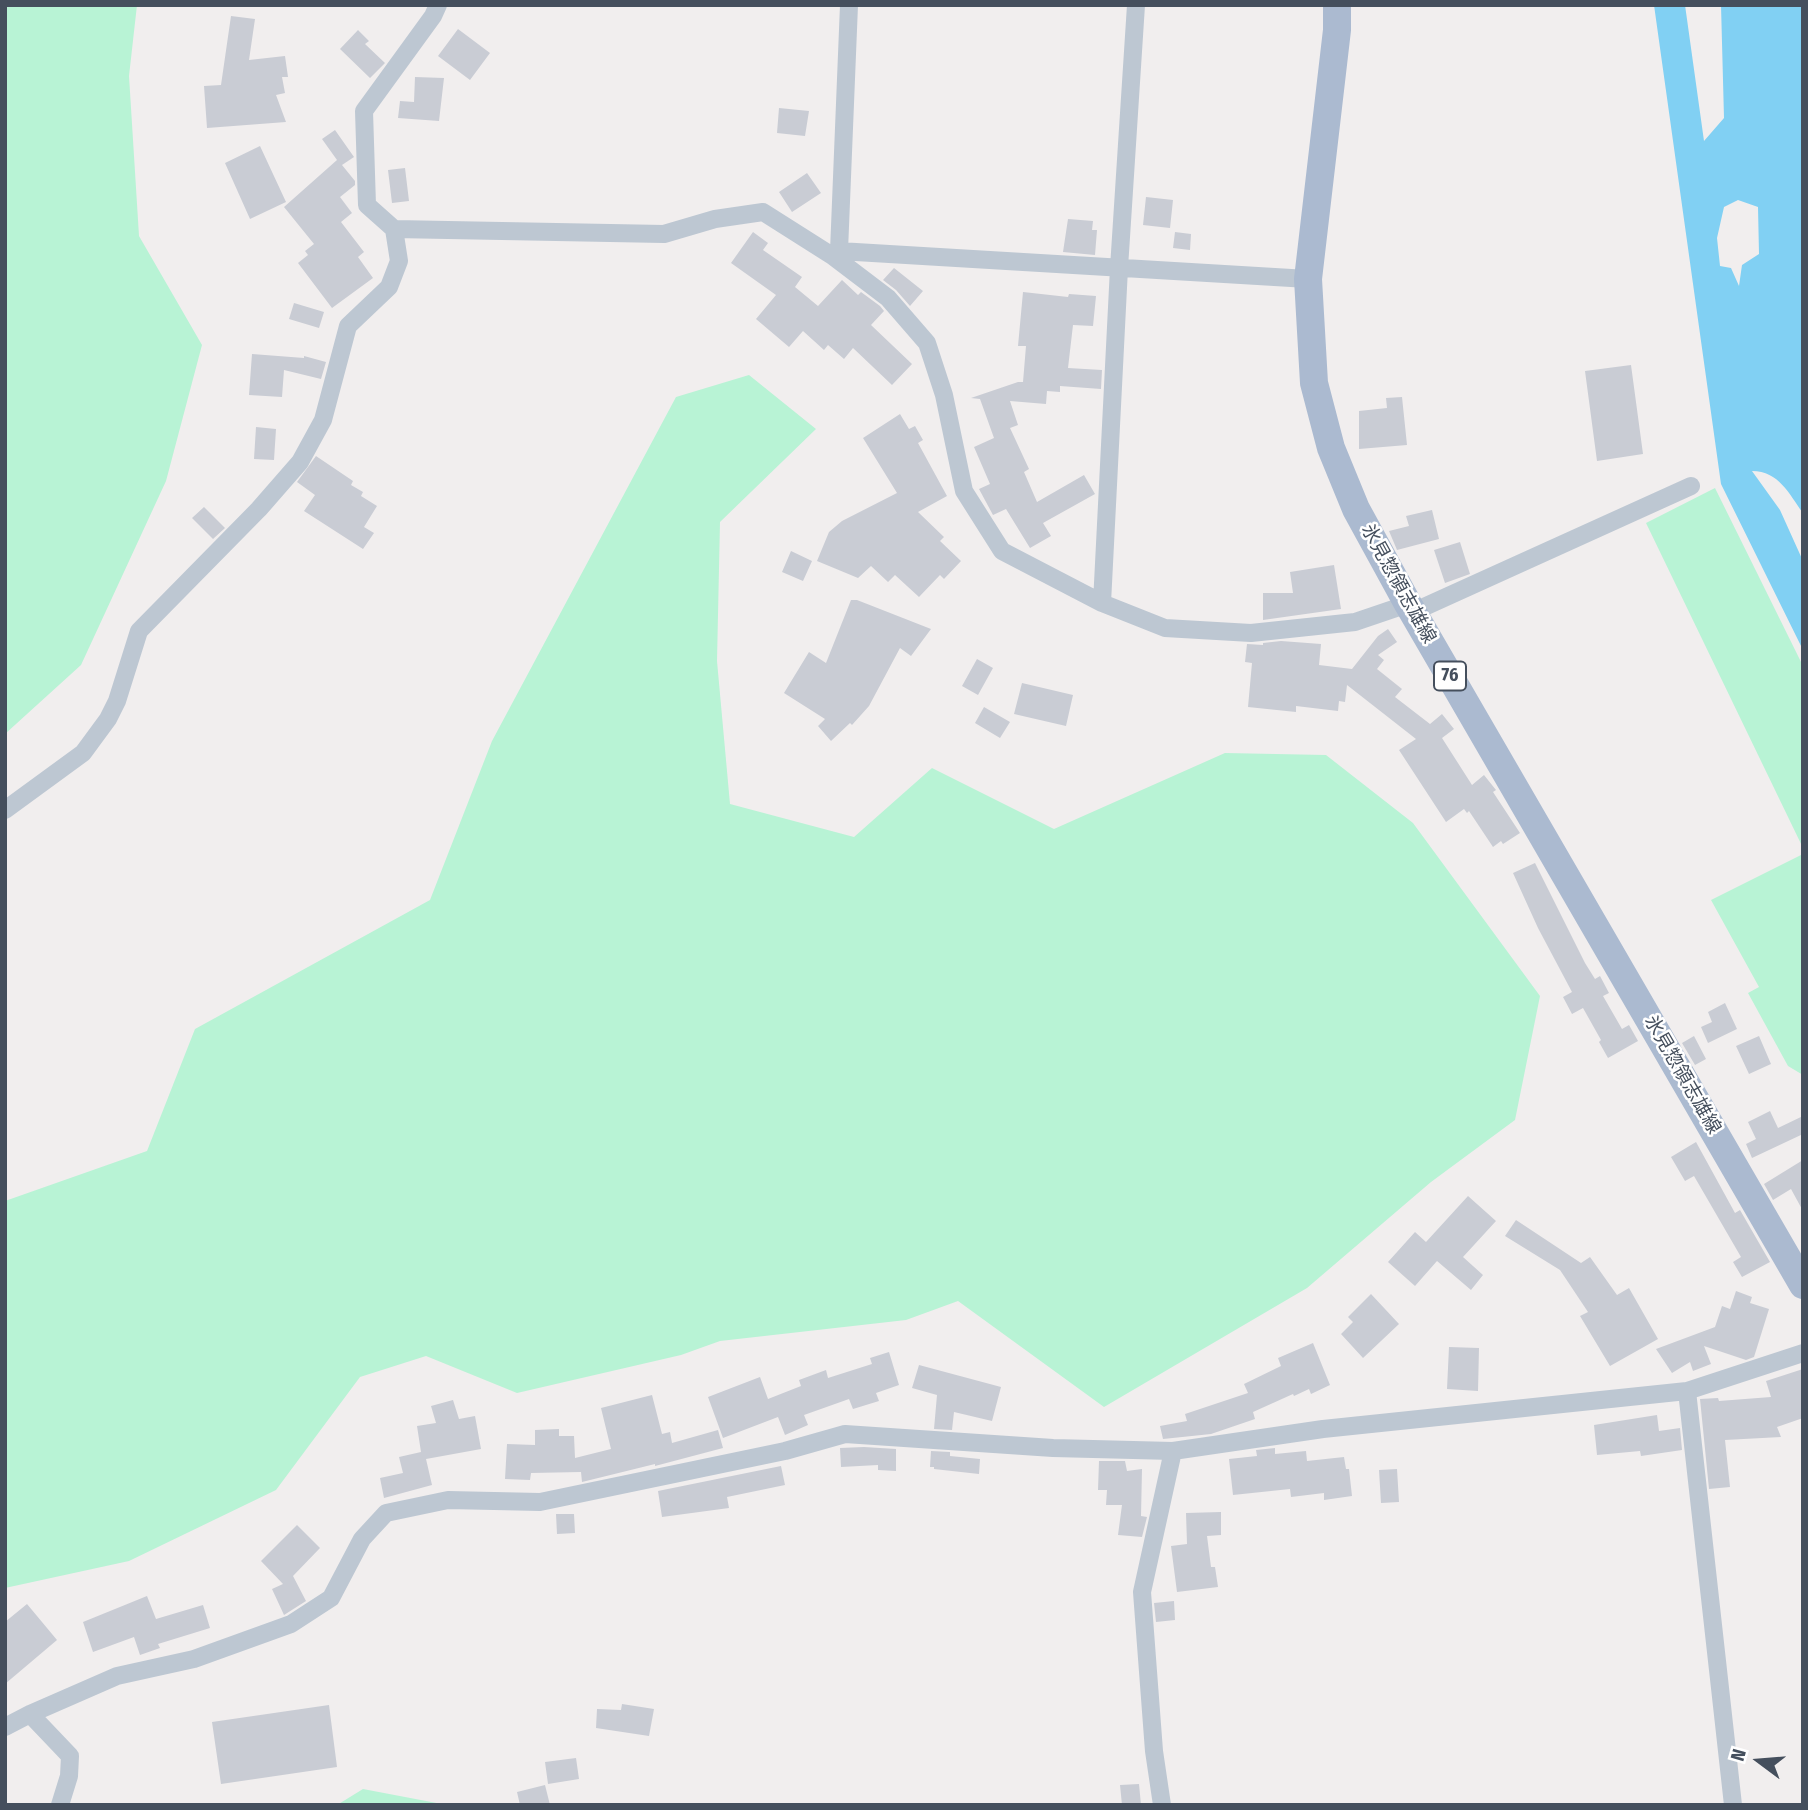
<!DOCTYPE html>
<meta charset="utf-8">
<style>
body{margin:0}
#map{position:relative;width:1808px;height:1810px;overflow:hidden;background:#f1eeee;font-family:"Fira Sans Condensed",sans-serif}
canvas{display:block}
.frame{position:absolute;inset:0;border:7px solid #454f5d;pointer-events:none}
.north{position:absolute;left:1724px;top:1726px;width:70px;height:70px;-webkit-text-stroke:5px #fff;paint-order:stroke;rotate:286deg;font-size:19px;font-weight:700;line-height:28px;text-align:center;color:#454f5d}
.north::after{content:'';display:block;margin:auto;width:24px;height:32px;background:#454f5d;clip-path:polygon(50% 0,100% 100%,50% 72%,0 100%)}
</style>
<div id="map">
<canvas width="1808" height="1810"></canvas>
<div class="frame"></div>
<div class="north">N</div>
</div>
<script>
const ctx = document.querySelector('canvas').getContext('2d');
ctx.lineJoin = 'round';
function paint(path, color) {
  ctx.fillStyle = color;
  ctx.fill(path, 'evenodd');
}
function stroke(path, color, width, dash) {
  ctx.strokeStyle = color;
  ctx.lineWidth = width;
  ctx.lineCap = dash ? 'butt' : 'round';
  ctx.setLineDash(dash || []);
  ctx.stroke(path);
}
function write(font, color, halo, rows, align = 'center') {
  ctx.font = font + ' "Fira Sans Condensed","Noto Sans JP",sans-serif';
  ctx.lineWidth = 5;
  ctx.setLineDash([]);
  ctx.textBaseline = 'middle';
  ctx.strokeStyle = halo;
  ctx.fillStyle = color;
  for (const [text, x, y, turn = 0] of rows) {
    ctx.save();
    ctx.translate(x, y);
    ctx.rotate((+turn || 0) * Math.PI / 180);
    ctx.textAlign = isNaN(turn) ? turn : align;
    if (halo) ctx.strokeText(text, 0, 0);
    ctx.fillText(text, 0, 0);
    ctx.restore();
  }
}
paint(new Path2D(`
 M5,5H137L129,76L139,236L202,345L166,481L81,665L5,734Z
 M749,375L816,429L720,522L717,661L730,804L854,837L932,768L1054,829L1225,753L1326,755L1413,823L1540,996L1515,1120L1431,1182L1307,1288L1104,1407L958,1301L906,1320L720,1341L681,1355L517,1393L426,1356L360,1377L276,1490L129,1561L5,1588V1201L147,1151L195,1029L430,900L492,741L676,397Z
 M1715,488L1803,666V848L1646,523Z
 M1803,854V1075L1788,1066L1748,993L1759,987L1711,900Z
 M363,1789L447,1805H337Z`), '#b8f3d5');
paint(new Path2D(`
 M1654,5H1685L1704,141L1724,118L1721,5H1803V513C1789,494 1779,471 1752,471L1780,510L1803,561V650L1721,484ZM1738,200L1758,207L1759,254L1742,265L1739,286L1731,268L1720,266L1717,238L1724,207Z`), '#81d0f3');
paint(new Path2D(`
 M231,16L255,19L249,60L285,56L288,77H282L285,93L276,95L286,122L207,128L204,86L221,85Z
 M458,29L490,53L470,80L438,56Z
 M358,30L369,41L365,44L385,63L370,78L340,49Z
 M415,77L444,78L439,121L398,118L400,101L414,102Z
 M779,108L809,111L805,136L777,133Z
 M335,130L354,157L342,165L355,181V185L340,197L352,213L341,222L364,252L358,257L373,278L332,308L298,263L308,255L305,251L314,244L284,207L337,160L322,139Z
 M260,146L286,202L250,219L225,163Z
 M405,168L409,201L392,203L388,170Z
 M807,173L821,193L792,212L779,192Z
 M1146,197L1173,200L1170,228L1143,225Z
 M1068,219L1093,221L1092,230H1097L1095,255L1063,252Z
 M753,232L768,243L763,250L802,277L795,287L818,306L842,280L858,295L861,292L880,306L884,311L871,325L912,364L892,385L853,348L844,359L828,345L824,350L803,331L789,347L756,319L776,295L731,263Z
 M1175,232L1191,234L1190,250L1173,248Z
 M894,268L923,291L910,306L896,290L883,280Z
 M1023,292L1068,297L1069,294L1096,296L1093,326L1073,325L1068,368L1102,370L1101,389L1060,386V392L1047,391L1046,404L1010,401L1018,425L1010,428L1029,469L1024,472L1037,502L1084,475L1095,494L1043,523L1051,536L1030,548L1006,509L993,515L979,489L990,484L974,447L994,438L980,399L971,398L1018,382H1023L1026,346H1018Z
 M294,303L324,312L319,328L289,319Z
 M252,354L304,358V356L326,362L321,379L284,370L282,397L249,395Z
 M1631,365L1643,454L1597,461L1585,371Z
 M1402,397L1407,445L1359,449V411L1387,408L1386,398Z
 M900,414L909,429L915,426L923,440L918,443L947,496L918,512L944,537L940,541L961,561L944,579L940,575L919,597L895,575L888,582L871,566L858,578L817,561L829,532L842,521L897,493L863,438Z
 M256,427L276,429L274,460L254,459Z
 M316,456L353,481L351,485L363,492L361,496L377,506L364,527L374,533L363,549L304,511L315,495L297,482Z
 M204,507L225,528L213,539L192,518Z
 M1432,510L1439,539L1397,550L1389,531L1409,526L1406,516Z
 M1460,542L1470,574L1445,583L1434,550Z
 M791,551L812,561L803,581L782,572Z
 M1334,565L1341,609L1263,620V593H1293L1290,572Z
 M851,600H857L931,629L911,656L900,648L869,706L852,725L850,723L831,741L818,726L825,719L784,693L809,652L826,663Z
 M1388,629L1397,642L1378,655L1384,660L1377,669L1402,689L1395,697L1430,724L1442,714L1454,729L1442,738L1472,785L1484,775L1496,790L1493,792L1520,833L1503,844L1501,841L1493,847L1469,811L1467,813L1464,809L1446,822L1399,750L1416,739L1347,685L1345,702L1339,701L1338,711L1296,706V712L1248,707L1252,663L1245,662L1247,644L1263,645V643L1281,641L1321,644L1319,665L1352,669L1378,636Z
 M977,659L993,668L978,695L962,686Z
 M1022,683L1073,695L1066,726L1014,714Z
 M984,707L1010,722L1000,738L975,723Z
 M1535,863L1585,963L1595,979L1600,976L1609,993L1603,996L1622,1029L1629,1025L1638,1041L1608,1058L1599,1042L1601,1040L1583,1008L1572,1014L1563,997L1572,992L1538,928L1513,873Z
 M1725,1003L1737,1029L1708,1043L1701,1027L1712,1022L1708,1012Z
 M1694,1036L1706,1059L1695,1065L1682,1043Z
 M1759,1036L1771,1064L1749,1074L1736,1046Z
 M1770,1111L1778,1128L1803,1116V1134L1752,1158L1746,1144L1756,1139L1748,1122Z
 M1696,1142L1735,1213L1740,1210L1770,1262L1742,1277L1733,1262L1741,1257L1712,1207L1694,1176L1685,1181L1671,1157Z
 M1803,1160V1211L1791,1189L1773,1200L1764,1184Z
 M1468,1196L1496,1221L1463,1257L1483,1275L1471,1290L1437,1261L1415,1286L1388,1262L1415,1232L1426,1242Z
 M1516,1220L1581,1263L1590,1257L1617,1295L1629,1288L1658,1339L1610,1366L1580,1316L1588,1312L1560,1270L1505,1236Z
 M1736,1291L1752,1297L1750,1303L1769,1309L1754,1357L1746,1360L1704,1346L1711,1364L1693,1371L1690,1362L1672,1373L1656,1349L1715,1327L1722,1306L1730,1309Z
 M1371,1294L1399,1324L1363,1358L1341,1334L1353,1322L1348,1317Z
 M1313,1343L1330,1385L1311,1394L1309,1389L1294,1396L1293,1394L1253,1412L1255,1419L1211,1434L1163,1439L1160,1426L1187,1421L1185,1414L1248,1393L1244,1384L1281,1366L1278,1358Z
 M1449,1347L1479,1348L1478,1391L1447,1389Z
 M889,1352L899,1385L876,1393L879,1401L853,1409L849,1399L804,1415L808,1425L785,1435L778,1417L723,1438L708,1397L760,1377L768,1399L801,1386L799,1380L826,1370L828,1378L872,1364L870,1358Z
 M919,1365L1001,1387L992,1421L954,1412L952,1430L934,1429L937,1395L912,1388Z
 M1803,1369V1418L1777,1427L1781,1437L1725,1440L1730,1487L1709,1489L1700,1399L1718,1398L1719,1401L1771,1397L1766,1381Z
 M652,1395L662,1434L670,1432L672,1443L718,1430L723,1448L655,1466V1464L582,1482L581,1472L531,1473L530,1480L505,1479L507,1444L535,1445V1430L559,1429V1436H574L575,1458L611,1449L601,1408Z
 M453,1400L459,1419L475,1416L481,1449L426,1459L432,1485L384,1498L380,1478L403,1473L399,1457L421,1452L417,1426L436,1423L431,1406Z
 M1657,1415L1659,1431L1680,1428L1682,1450L1641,1456L1640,1451L1597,1455L1594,1425Z
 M864,1447L896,1449V1471L878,1470V1465L841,1467L840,1448Z
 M1275,1448V1454L1306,1451L1307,1461L1344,1457L1346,1469H1349L1352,1496L1324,1500V1493L1291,1497L1290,1489L1233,1495L1229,1459L1257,1456L1256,1450Z
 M931,1451L950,1452V1456L980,1459L979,1474L934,1469V1467H930Z
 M1099,1461H1125L1127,1471L1142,1469L1141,1516L1147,1517L1142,1537L1118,1535L1122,1505H1106L1107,1490H1098Z
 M781,1466L785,1485L727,1497L729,1508L662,1517L658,1491Z
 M1397,1469L1399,1502L1381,1503L1379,1470Z
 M1221,1512V1535L1207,1536L1211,1567H1215L1218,1587L1177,1592L1171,1546L1187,1544L1186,1513Z
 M556,1514H574L575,1533L557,1534Z
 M297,1525L320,1548L293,1576L306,1601L284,1615L272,1589L283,1584L261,1561Z
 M147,1596L156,1619L203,1605L210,1628L158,1644L160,1648L140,1655L134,1637L93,1652L83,1622Z
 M1174,1601L1175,1620L1156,1622L1154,1603Z
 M27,1604L57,1640L5,1684V1622Z
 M622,1704L654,1709L649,1736L596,1728L597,1709L621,1710Z
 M329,1705L337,1767L221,1784L212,1722Z
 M576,1758L579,1779L548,1784L545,1762Z
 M1139,1784L1141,1805H1122L1120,1785Z
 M545,1785L550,1805H520L517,1792Z`), '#c9ccd4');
stroke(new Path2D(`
 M394,229L664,234L715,219L763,212L834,257L888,298L927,343L944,395L964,491L1002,551L1102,603L1165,628L1251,633L1355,622L1408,604
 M839,251L1308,279
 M834,257L839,251L849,5
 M1102,603L1119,268L1136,5
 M1413,612L1691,486
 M5,810L83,753L108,719L117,701L139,631L259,509L300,462L323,420L348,326L389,287L399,261L394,229L367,205L364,111L433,16L438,5
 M1687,1391L1733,1805
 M30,1714L70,1756L69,1776L60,1805
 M5,1727L30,1714L117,1676L194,1659L291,1624L331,1598L362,1539L386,1513L448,1500L540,1502L785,1451L845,1434L1053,1448L1173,1451L1323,1429L1687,1391L1803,1353
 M1162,1805L1154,1751L1142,1592L1173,1451`), '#bdc7d2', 18);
stroke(new Path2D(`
 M1337,5V30L1308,279L1314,383L1331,448L1356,509L1408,604L1803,1285`), '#abbad0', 28);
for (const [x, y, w] of [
 [1450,676,32]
]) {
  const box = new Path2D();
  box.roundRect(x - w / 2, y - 14.5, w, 29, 5);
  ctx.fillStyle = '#fff';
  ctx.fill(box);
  stroke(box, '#454f5d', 2);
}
write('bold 18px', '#454f5d', null, [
 ["76",1450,676]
]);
write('19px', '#454f5d', '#fff', [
 ["氷見惣領志雄線",1398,584,61],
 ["氷見惣領志雄線",1682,1075,60]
]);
</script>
